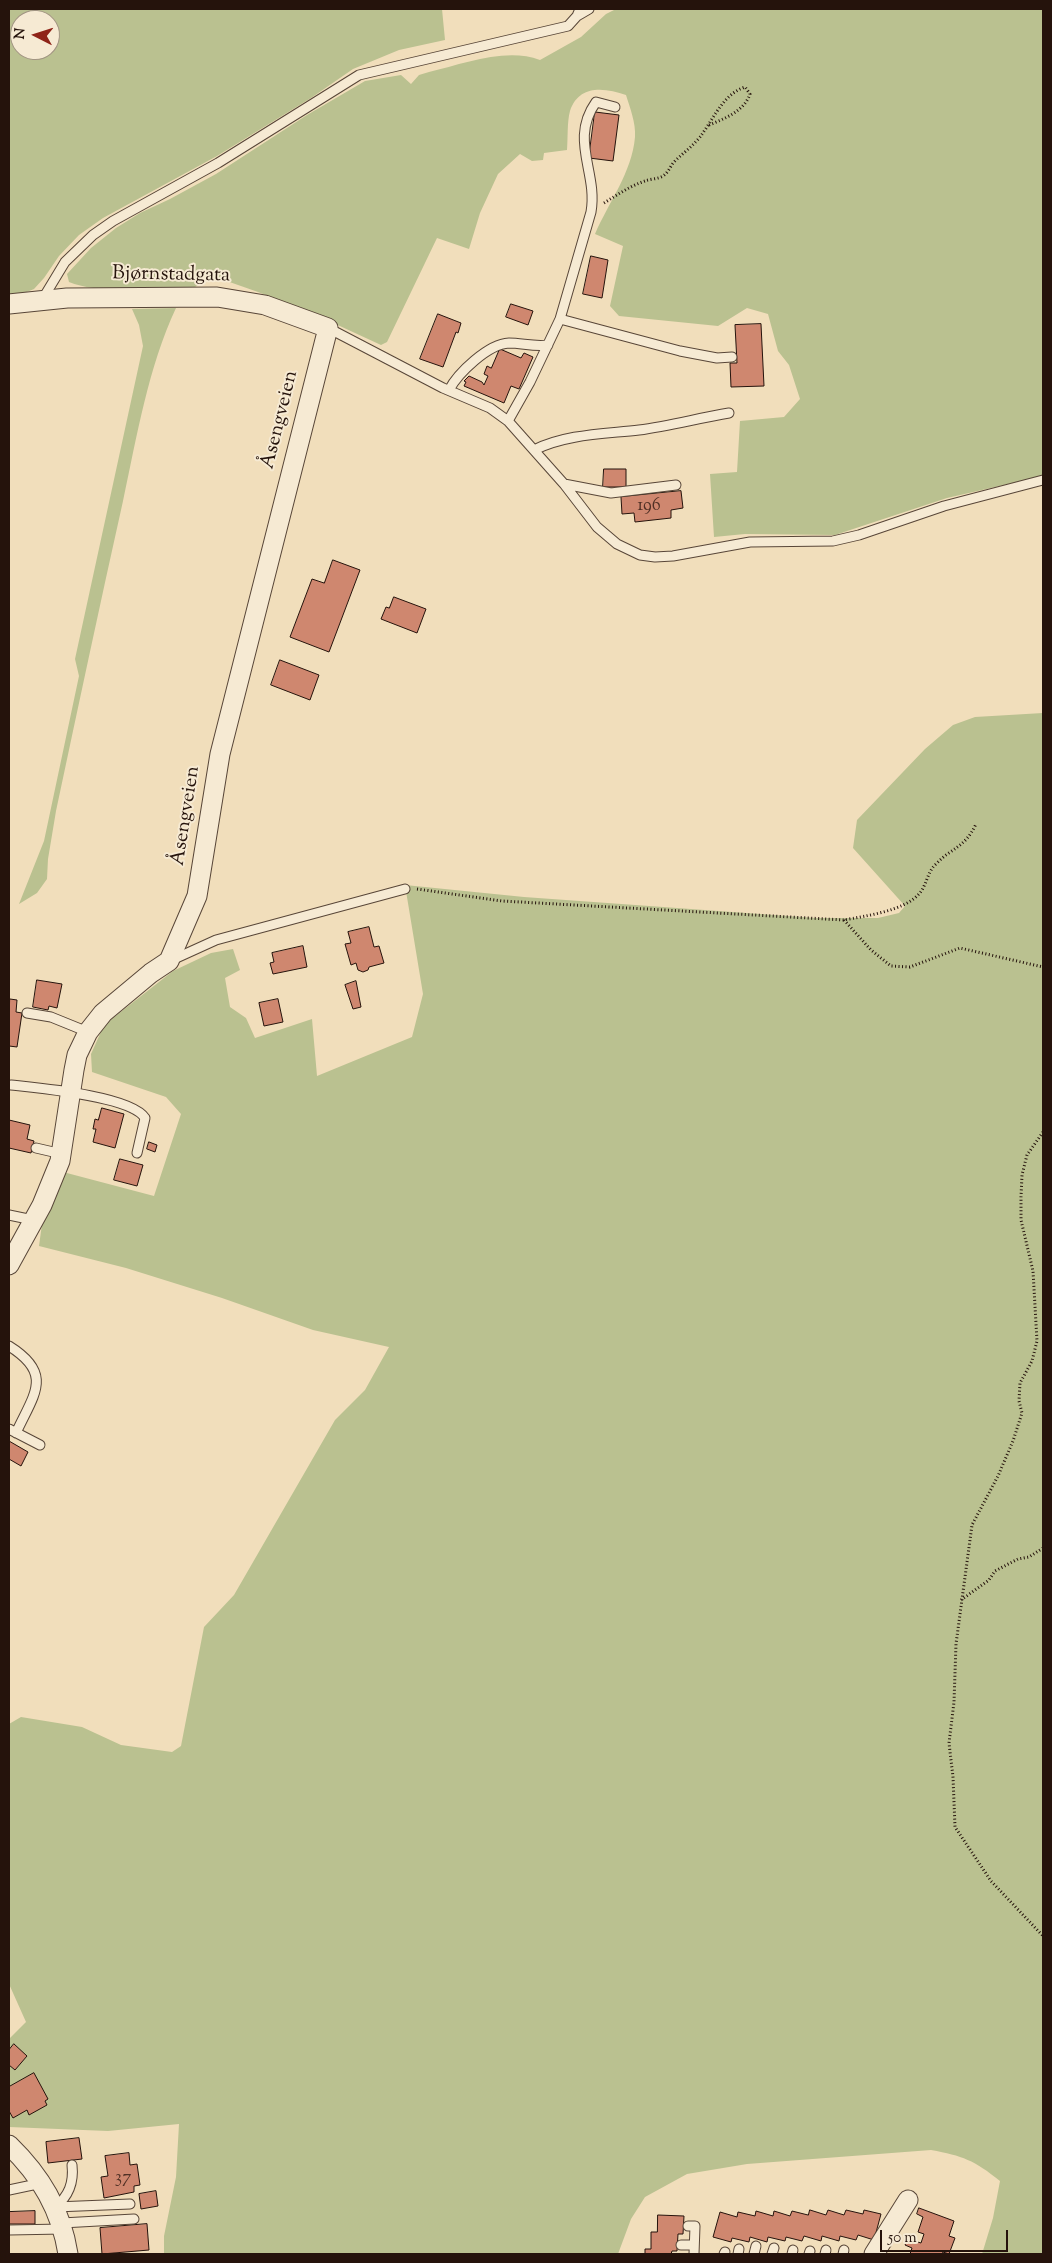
<!DOCTYPE html>
<meta charset="utf-8">
<style>
body{margin:0}
#map{position:relative;width:1052px;height:2263px;overflow:hidden;background:#f1debb;font-family:"Sorts Mill Goudy",serif}
canvas{display:block}
.frame{position:absolute;inset:0;border:10px solid #25130c;pointer-events:none}
.north{position:absolute;left:10px;top:10px;width:50px;height:50px;box-sizing:border-box;background:#f6ead3;border:1px solid #a29483;border-radius:50%;rotate:275deg;font-size:14px;font-weight:700;line-height:20px;text-align:center;color:#25130c}
.north::after{content:'';display:block;margin:auto;width:18px;height:22px;background:#8f2418;clip-path:polygon(50% 0,100% 100%,50% 72%,0 100%)}
.scale{position:absolute;left:880px;top:2230px;width:128px;height:22px;box-sizing:border-box;border:2px solid #25130c;border-top:0;padding-left:6px;font-size:15px;line-height:18px;white-space:nowrap;color:#25130c;-webkit-text-stroke:4px #f6ead3;paint-order:stroke}
</style>
<div id="map">
<canvas width="1052" height="2263"></canvas>
<div class="frame"></div>
<div class="north">N</div>
<div class="scale">50 m</div>
</div>
<script>
const ctx = document.querySelector('canvas').getContext('2d');
ctx.lineJoin = 'round';
function paint(path, color) {
  ctx.fillStyle = color;
  ctx.fill(path, 'evenodd');
}
function stroke(path, color, width, dash) {
  ctx.strokeStyle = color;
  ctx.lineWidth = width;
  ctx.lineCap = dash ? 'butt' : 'round';
  ctx.setLineDash(dash || []);
  ctx.stroke(path);
}
function write(font, color, halo, rows, align = 'center') {
  ctx.font = font + ' "Sorts Mill Goudy",serif';
  ctx.lineWidth = 4;
  ctx.setLineDash([]);
  ctx.textBaseline = 'middle';
  ctx.strokeStyle = halo;
  ctx.fillStyle = color;
  for (const [text, x, y, turn = 0] of rows) {
    ctx.save();
    ctx.translate(x, y);
    ctx.rotate((+turn || 0) * Math.PI / 180);
    ctx.textAlign = isNaN(turn) ? turn : align;
    if (halo) ctx.strokeText(text, 0, 0);
    ctx.fillText(text, 0, 0);
    ctx.restore();
  }
}
paint(new Path2D(`
 M9,9H442L445,40L399,50L353,69L311,98L217,156L103,218L79,235L59,256L44,278L34,289L17,296L9,297ZM20,20H50V50H20Z
 M616,9H1043V476L947,498L835,535L745,534L714,537L710,474L737,472L740,421L784,417L800,399L789,365L778,351L768,314L747,308L718,326L619,316L610,306L623,246L595,234C609,202 632,172 635,137C636,123 630,108 626,95C605,88 579,84 570,111C567,122 568,138 567,150L544,153L543,160L532,161L520,154L498,174L480,213L469,249L437,238L387,342L381,345L316,315L258,292L221,279L203,277V282L195,287C161,287 99,295 69,282L67,274L91,248L116,228L140,213L170,199L216,174L307,115L365,81L401,75L411,84L419,75L429,72C463,64 506,47 540,60L581,37L606,14Z
 M176,308C148,368 137,436 123,501C100,604 78,707 56,811L48,859L47,879L37,893L19,904L44,841L79,676L75,659L143,346L139,325L132,309Z
 M1043,713V2254H982L993,2218L1000,2181C974,2160 963,2156 931,2150L747,2164L687,2174L645,2197L631,2219L618,2254H164V2236L176,2177L179,2124L108,2131L9,2127V2039L26,2022L9,1984V1724L21,1717L82,1727L121,1745L172,1752L181,1746L204,1627L234,1595L335,1420L365,1390L389,1347L313,1330L222,1298L126,1268L39,1246L42,1224L63,1172L154,1196L181,1114L166,1097L92,1072L91,1054L104,1025L173,971L211,953L233,949L240,970L225,978L230,1007L246,1018L255,1038L312,1019L317,1076L412,1037L423,994L405,885L524,897L816,918H878L899,913L905,906L853,848L857,820L925,749L953,725L975,717Z`), '#bac190');
const building = new Path2D(`
 M595,112L619,115L613,161L589,158Z
 M591,256L608,260L602,298L583,294Z
 M511,304L533,311L528,325L506,317Z
 M438,314L461,323L458,333L456,332L443,367L420,359Z
 M761,324L764,386L731,387L730,363H737L735,325Z
 M500,349L521,358L524,353L533,357L519,389L511,386L504,403L464,386L466,382L464,381L469,376L482,382L484,385L488,376L484,374L487,366L491,368Z
 M604,469H626V487H603Z
 M681,491L683,508L671,510V518L635,522L634,513L622,514L621,497Z
 M333,560L360,570L329,652L290,637L312,579L324,583Z
 M394,597L426,609L417,633L381,619L386,607L389,608Z
 M280,660L319,675L310,700L271,685Z
 M369,927L374,947L379,946L384,963L369,967L368,970L363,972L358,970L356,963L351,965L345,944L351,943L348,932Z
 M303,946L307,967L273,974L270,963L274,962L272,953Z
 M37,980L62,984L57,1008L49,1006L48,1010L33,1007Z
 M356,981L361,1007L353,1009L345,985Z
 M10,999L17,1000L16,1012L22,1013L17,1047L9,1046Z
 M278,999L283,1022L264,1026L259,1003Z
 M102,1108L124,1114L115,1148L93,1142L96,1129H93L95,1119L98,1120Z
 M9,1120L30,1125L27,1139L34,1141L31,1153L9,1148Z
 M149,1142L157,1145L155,1152L147,1149Z
 M120,1159L143,1165L137,1186L114,1180Z
 M9,1441L28,1452L21,1466L9,1459Z
 M14,2044L27,2056L15,2070L9,2065V2050Z
 M34,2073L48,2099L45,2101L47,2105L29,2115L27,2110L13,2118L9,2111V2087Z
 M79,2138L82,2159L48,2163L46,2142Z
 M129,2153L130,2165L137,2164L140,2185L134,2186V2192L104,2198L101,2177L108,2176L105,2156Z
 M156,2191L158,2206L141,2209L139,2194Z
 M919,2208L954,2221L949,2236L955,2238L949,2254L943,2252L942,2254H910L912,2248L905,2245L908,2239L921,2243L924,2234L918,2232L923,2217L917,2214Z
 M810,2210L826,2215L828,2210L844,2215L846,2210L863,2214L864,2210L881,2214L874,2240L858,2235L856,2240L840,2236L839,2241L822,2236L821,2241L804,2236L802,2241L786,2237L785,2241L768,2237L767,2242L750,2237L749,2242L732,2238L731,2242L713,2237L720,2212L737,2217L738,2212L755,2216L756,2211L773,2216L774,2211L790,2216L792,2211L808,2215Z
 M35,2211V2224H9V2212Z
 M658,2215L684,2216L683,2234H678L677,2251H672L671,2254H645V2249H651V2232H657Z
 M147,2224L149,2250L102,2254L100,2228Z`);
paint(building, '#cf876f');
stroke(building, '#25130c', 1);
const lane = new Path2D(`
 M577,16L589,9
 M42,300L65,262L93,235L113,221L218,163L359,75L568,26L577,16L580,9
 M560,319L680,351L717,358L732,357
 M328,328L443,388L490,408L508,421L564,484L597,527L617,544L640,555L655,557L673,556L750,542L833,541L859,535L944,506L1043,480
 M449,390C458,373 488,344 509,343C522,343 534,347 548,345
 M508,421L530,382L560,319L591,212C598,172 569,140 596,102L615,107
 M534,450C566,434 604,434 639,430C669,426 699,418 729,413
 M564,484L611,493L676,485
 M172,960L216,940L405,889
 M27,1013L51,1017L88,1032
 M11,1085C38,1088 131,1096 145,1118L137,1153
 M36,1148L62,1154
 M9,1215L33,1220
 M9,1346C54,1374 34,1394 16,1433
 M9,1429L40,1445
 M72,2165C74,2183 69,2196 55,2207L130,2204
 M9,2190L42,2183
 M62,2223L134,2219
 M688,2226H695L694,2254
 M9,2230L63,2229
 M681,2245H694
 M724,2254L725,2252
 M738,2254L739,2249
 M754,2254L756,2246
 M772,2254L774,2248
 M792,2254L793,2250
 M809,2254L810,2251
 M825,2254L826,2250
 M843,2254L844,2250`);
const street = new Path2D(`
 M9,304L67,298L217,297L265,305L328,328L220,754L197,896L169,961L151,973L103,1013L88,1032L77,1055L74,1070L60,1161L42,1205L9,1265
 M9,2145C41,2176 61,2210 68,2254
 M874,2254L908,2200`);
stroke(lane, '#584638', 11);
stroke(street, '#584638', 21);
stroke(new Path2D(`
 M604,203C617,195 630,186 645,181C650,179 658,179 663,176C669,172 670,166 675,161C683,153 692,147 700,137C713,120 723,94 745,87L750,94C744,112 723,119 707,126
 M417,889L502,901L844,920C865,916 904,911 919,894C927,885 927,872 936,864C952,847 964,849 976,824
 M844,920L871,950L891,966L910,967L960,948L1043,967
 M1043,1132L1027,1155L1022,1175L1021,1197V1220L1033,1271L1037,1341L1032,1361L1020,1383L1019,1401L1022,1413L1013,1441L998,1476L972,1525L956,1644L954,1702L949,1743L953,1777L955,1827L991,1881L1043,1936
 M961,1600L989,1580L995,1571L1018,1559L1029,1557L1043,1548`), '#25130c', 3, [1, 2.5]);
stroke(lane, '#f6ead3', 9);
stroke(street, '#f6ead3', 19);
write('18px', '#503025', null, [
 ["196",649,507],
 ["37",123,2179]
]);
write('20px', '#25130c', '#f6ead3', [
 ["Bjørnstadgata",171,276,1],
 ["Åsengveien",281,420,-76],
 ["Åsengveien",187,816,-81]
]);
</script>
